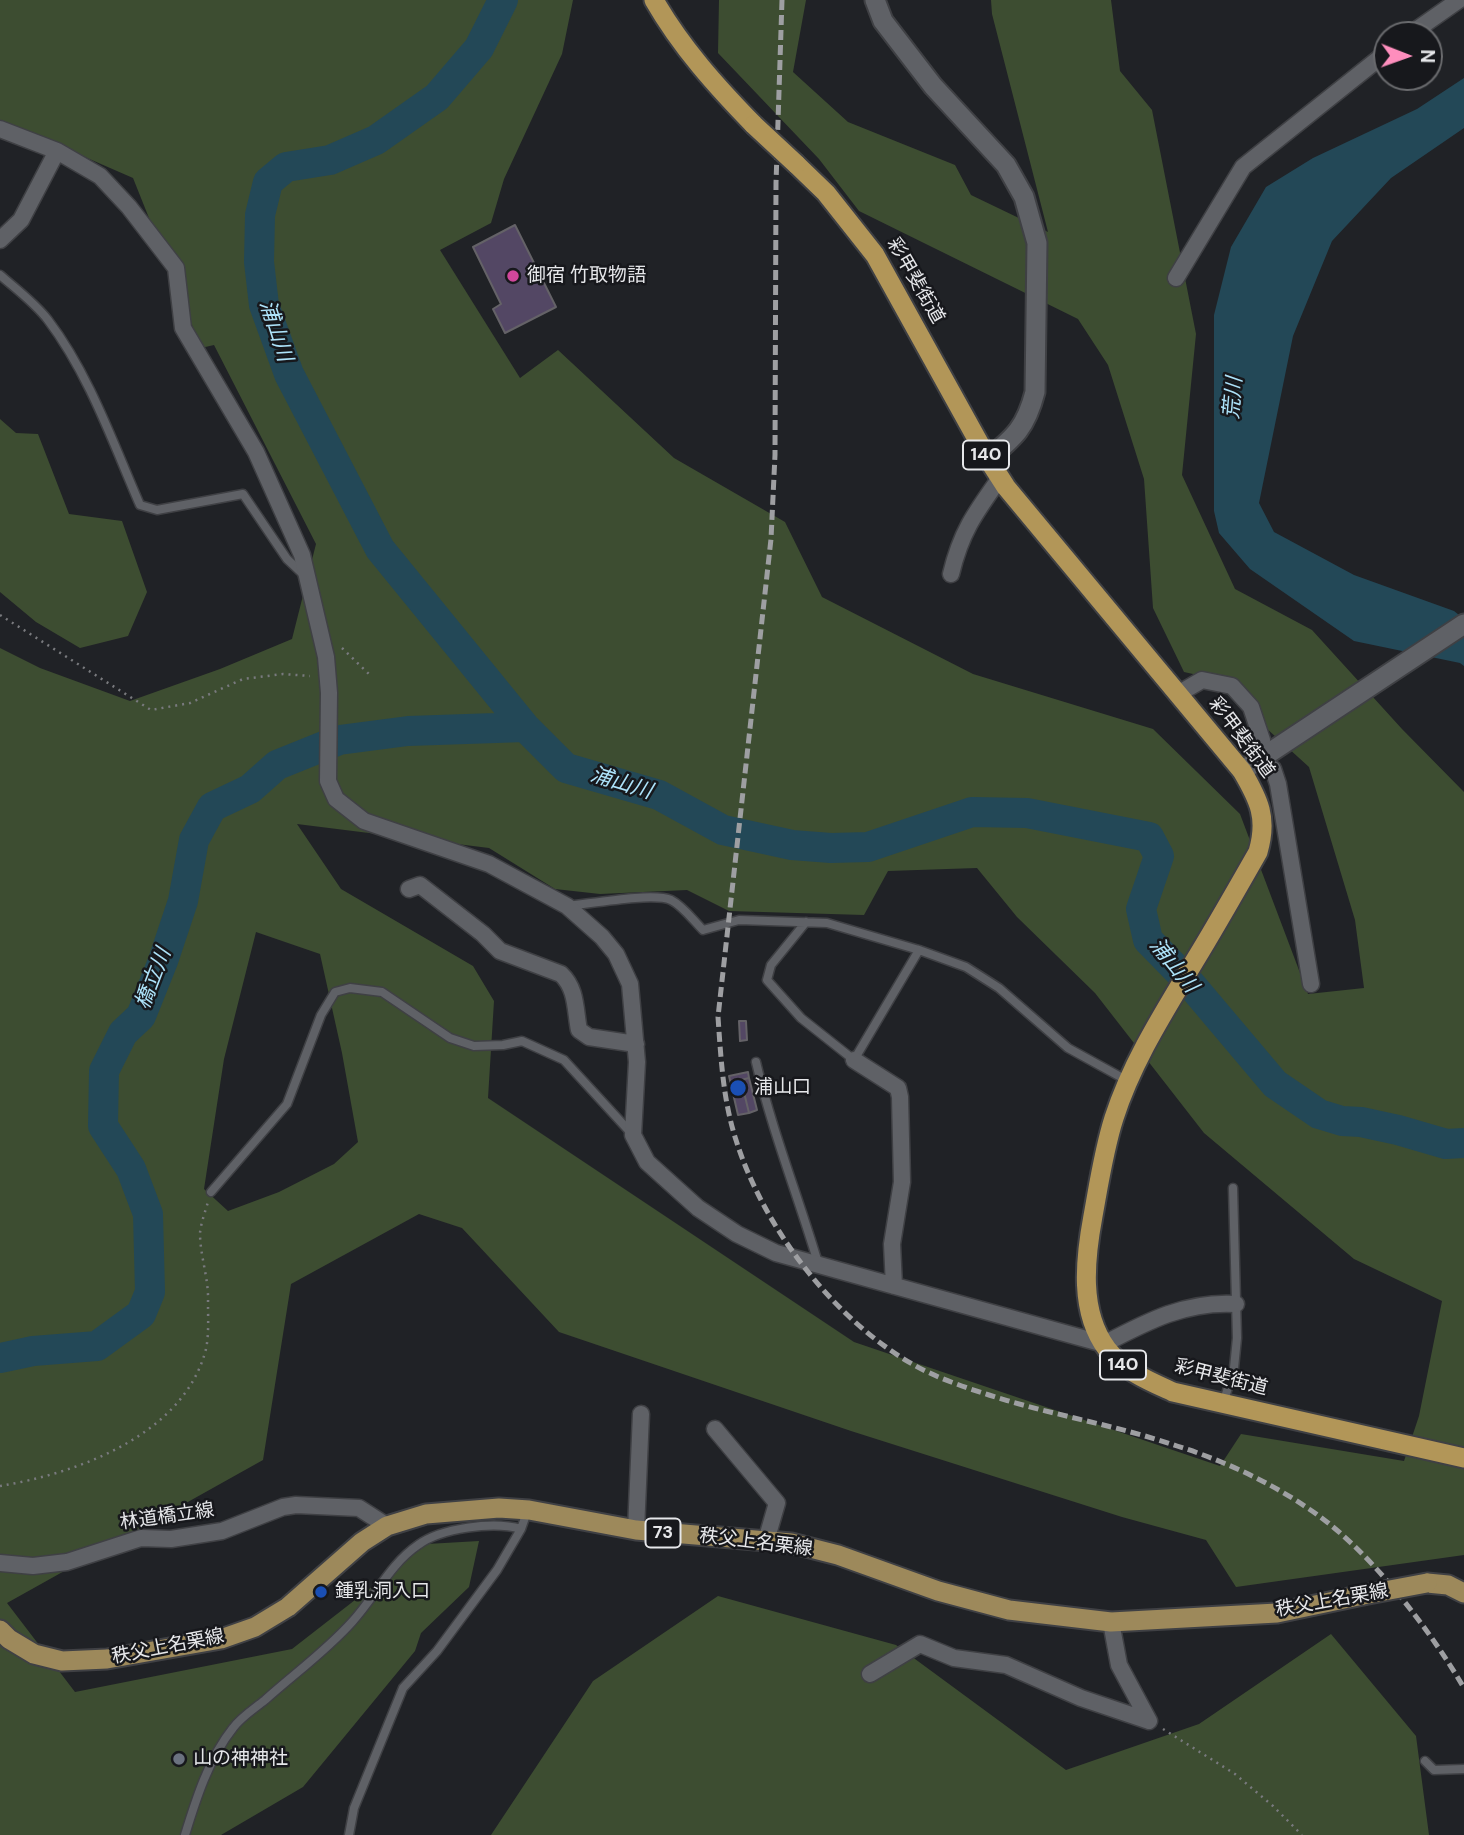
<!DOCTYPE html>
<meta charset="utf-8">
<style>
body{margin:0}
#map{position:relative;width:1464px;height:1835px;overflow:hidden;background:#202226;font-family:"DM Sans",sans-serif}
canvas{display:block}
.north{position:absolute;left:1373px;top:21px;width:70px;height:70px;box-sizing:border-box;background:#17181c;border:2px solid #6a6b6e;border-radius:50%;rotate:91deg;font-size:19px;font-weight:700;line-height:28px;text-align:center;color:#e6e7ea}
.north::after{content:'';display:block;margin:auto;width:24px;height:32px;background:#fe8ebd;clip-path:polygon(50% 0,100% 100%,50% 72%,0 100%)}
</style>
<div id="map">
<canvas width="1464" height="1835"></canvas>
<div class="north">N</div>
</div>
<script>
const ctx = document.querySelector('canvas').getContext('2d');
ctx.lineJoin = 'round';
function paint(path, color) {
  ctx.fillStyle = color;
  ctx.fill(path, 'evenodd');
}
function stroke(path, color, width, dash) {
  ctx.strokeStyle = color;
  ctx.lineWidth = width;
  ctx.lineCap = dash ? 'butt' : 'round';
  ctx.setLineDash(dash || []);
  ctx.stroke(path);
}
function write(font, color, halo, rows, align = 'center') {
  ctx.font = font + ' "DM Sans","Noto Sans JP",sans-serif';
  ctx.lineWidth = 5;
  ctx.setLineDash([]);
  ctx.textBaseline = 'middle';
  ctx.strokeStyle = halo;
  ctx.fillStyle = color;
  for (const [text, x, y, turn = 0] of rows) {
    ctx.save();
    ctx.translate(x, y);
    ctx.rotate((+turn || 0) * Math.PI / 180);
    ctx.textAlign = isNaN(turn) ? turn : align;
    if (halo) ctx.strokeText(text, 0, 0);
    ctx.fillText(text, 0, 0);
    ctx.restore();
  }
}
paint(new Path2D(`
 M0,0H573L562,54L504,179L491,223L440,250L520,378L558,350L674,458L785,522L822,597L973,674L1153,729L1240,814L1308,994L1364,988L1355,920L1309,767L1211,678L1184,672L1153,608L1144,479L1108,365L1078,319L859,211L819,159L718,53L719,0H806L793,72L848,122L955,165L971,195L1048,232L992,14L991,0H1111L1120,71L1152,110L1196,334L1182,475L1235,589L1312,630L1402,729L1464,792V1555L1236,1587L1206,1540L1122,1517L851,1431L559,1332L462,1228L419,1214L291,1284L263,1460L7,1603L75,1692L292,1649L427,1544L479,1541L469,1587L421,1633L415,1651L303,1787L221,1835H0V648L40,668L130,701L220,669L292,639L316,544L214,345L201,348L133,178L0,120ZM297,824L489,848L555,889L600,894L687,890L729,911L864,915L888,871L977,868L1017,917L1095,993L1204,1133L1354,1259L1442,1301L1419,1416L1404,1461L1241,1434L1220,1466L854,1342L488,1098L494,1001L473,966L341,889ZM256,932L320,954L342,1053L358,1142L334,1164L279,1192L228,1211L204,1189L224,1059Z
 M0,419L16,433L38,434L69,514L122,521L147,592L128,636L80,648L36,622L0,592Z
 M718,1596L896,1645L1066,1770L1199,1724L1331,1634L1416,1736L1429,1835H491L593,1681Z`), '#3d4d31');
paint(new Path2D(`
 M1464,78V128L1391,178L1332,241L1293,336L1259,503L1274,532L1354,575L1454,611L1464,619V666L1460,663L1354,641L1250,569L1219,533L1214,511V315L1231,247L1266,187L1313,158L1417,109Z`), '#234857');
stroke(new Path2D(`
 M503,0L479,48L437,97L376,140L330,160L286,167L268,182L260,215L259,262L264,305L289,374L380,549L525,727L566,768L659,795L723,830L792,845L831,848L868,847L972,812L1027,813L1149,837L1159,856L1141,909L1148,940L1188,981L1275,1084L1319,1114L1342,1121L1361,1122L1398,1130L1446,1144L1464,1143
 M0,1358L33,1351L97,1346L141,1314L150,1292L148,1214L131,1169L103,1126L104,1071L123,1033L141,1016L163,961L183,901L194,840L212,807L250,789L277,765L339,740L408,731L525,727`), '#234857', 30);
const building = new Path2D(`
 M515,225L556,307L505,333L493,309L501,304L473,247Z
 M739,1021H746L747,1040L740,1041Z
 M748,1072L749,1078L741,1080L749,1113L738,1115L729,1076Z
 M749,1078L757,1110L749,1113L741,1080Z`);
paint(building, '#534764');
stroke(building, '#646267', 2);
const service = new Path2D(`
 M0,275C16,289 35,303 48,320C89,374 113,443 140,505L157,510L243,494L287,559L304,575
 M567,906C589,904 653,892 671,900C683,906 693,920 703,930L739,920L827,923L919,950L966,967L999,988L1068,1048L1128,1081
 M806,922L771,965L767,980L801,1018L854,1060L919,950
 M756,1062C772,1131 798,1196 818,1263
 M211,1192L287,1104L321,1015L335,992L350,988L382,992L450,1038L474,1046L503,1045L522,1041L564,1060L632,1134
 M1223,1404L1234,1368L1237,1338L1233,1188
 M1425,1761L1434,1770L1464,1769
 M185,1835C196,1799 209,1758 233,1728C241,1717 254,1709 265,1700C294,1674 326,1651 352,1622C375,1597 390,1564 418,1545C441,1528 493,1521 521,1529
 M349,1835L354,1808L403,1688L437,1651L497,1570L521,1529L527,1512`);
const minor = new Path2D(`
 M1409,35L1459,0
 M0,129L57,151L100,176L129,207L176,268L183,328L256,452L302,555L326,657L329,693L328,781L336,799L364,821L489,864L567,906L602,937L616,954L630,984L637,1062L633,1135L647,1162L698,1208L737,1234L776,1253L1104,1344C1148,1321 1186,1301 1236,1304
 M0,240L21,220L57,151
 M1176,278L1243,167L1387,52
 M951,574C961,532 975,513 1000,478
 M1178,694L1202,680L1232,686L1251,707L1262,740
 M1273,769L1278,784L1311,984
 M409,889L420,885L483,934L500,951L561,974C577,989 575,1010 579,1030L589,1037L636,1044
 M854,1060L898,1088L900,1097L902,1182L892,1244L894,1286
 M715,1429L777,1503L766,1541
 M636,1530L641,1414
 M0,1563L33,1566L67,1562L141,1538L171,1539L222,1531L283,1507L296,1505L359,1508L387,1526
 M1111,1622L1119,1665L1149,1721
 M870,1674L920,1644L954,1658L1006,1665L1081,1698L1149,1721`);
const tertiary = new Path2D(`
 M875,0L883,21L933,86L1006,165L1024,197L1037,243L1035,392C1026,427 1015,437 988,459
 M1242,771L1464,624`);
const primary = new Path2D(`
 M1427,1583L1448,1585L1464,1593
 M0,1630L9,1639L34,1654L62,1661L107,1659L221,1639L255,1627L288,1607L362,1542L387,1526L426,1514L499,1508L529,1510L636,1530L791,1543L838,1555L938,1591L1009,1610L1111,1622L1277,1613L1363,1595`);
const trunk = new Path2D(`
 M654,0C681,47 716,86 754,125
 M796,164L826,193L875,255L988,459L1006,487L1242,771C1259,800 1268,818 1258,852C1237,889 1216,926 1194,962C1164,1012 1132,1062 1114,1118C1104,1149 1099,1183 1093,1216C1085,1259 1079,1312 1107,1349C1124,1371 1149,1381 1173,1392L1464,1458`);
stroke(service, '#3f4044', 11);
stroke(minor, '#3f4044', 19);
stroke(tertiary, '#3f4044', 23);
stroke(primary, '#3f4044', 23);
stroke(trunk, '#3f4044', 23);
stroke(new Path2D(`
 M0,615L151,710L190,703L243,679L283,674L310,676
 M342,648L372,677
 M0,1486C78,1473 184,1435 206,1349C209,1335 208,1317 208,1302C209,1279 200,1256 200,1233C201,1223 205,1212 208,1202
 M1163,1729L1235,1774L1273,1806L1302,1835`), '#797a7e', 2.5, [2, 5]);
stroke(service, '#5f6166', 8);
stroke(minor, '#5f6166', 16);
stroke(tertiary, '#5f6166', 19);
stroke(primary, '#9d895b', 19);
stroke(trunk, '#b29658', 19);
stroke(new Path2D(`
 M782,0L776,183L775,455L771,539L718,1017C721,1059 723,1100 736,1140C763,1227 834,1320 914,1365C937,1378 964,1387 989,1395C1051,1415 1116,1425 1177,1446C1222,1460 1270,1482 1309,1509C1367,1547 1429,1628 1464,1688`), '#9e9fa2', 5, [10, 5]);
const primaryBridge = new Path2D(`
 M1363,1595L1427,1583`);
const trunkBridge = new Path2D(`
 M754,125L796,164`);
stroke(primaryBridge, '#3f4044', 23, []);
stroke(trunkBridge, '#3f4044', 23, []);
stroke(primaryBridge, '#9d895b', 19);
stroke(trunkBridge, '#b29658', 19);
for (const [x, y, r, color] of [
 [513,276,7,"#d1479c"],
 [738,1088,9,"#1a4fb4"],
 [321,1592,7,"#1a4fb4"],
 [179,1759,7,"#6b7280"]
]) {
  const dot = new Path2D();
  dot.arc(x, y, r, 0, 2 * Math.PI);
  ctx.fillStyle = color;
  ctx.fill(dot);
  stroke(dot, '#17181c', 2.5);
}
for (const [x, y, w] of [
 [986,455,46],
 [1123,1365,46],
 [663,1533,35]
]) {
  const box = new Path2D();
  box.roundRect(x - w / 2, y - 14.5, w, 29, 5);
  ctx.fillStyle = '#17181c';
  ctx.fill(box);
  stroke(box, '#e6e7ea', 2);
}
write('bold 18px', '#e6e7ea', null, [
 ["140",986,455],
 ["140",1123,1365],
 ["73",663,1533]
]);
write('19px', '#e6e7ea', '#17181c', [
 ["御宿 竹取物語",527,276],
 ["浦山口",754,1088],
 ["鍾乳洞入口",335,1592],
 ["山の神神社",193,1759]
], 'left');
write('19px', '#e6e7ea', '#17181c', [
 ["彩甲斐街道",915,281,60],
 ["彩甲斐街道",1241,738,53],
 ["彩甲斐街道",1221,1378,14],
 ["林道橋立線",167,1517,-8],
 ["秩父上名栗線",756,1543,7],
 ["秩父上名栗線",1332,1601,-10],
 ["秩父上名栗線",168,1647,-11]
]);
write('italic 21px', '#ade3fa', '#17181c', [
 ["浦山川",275,331,72],
 ["荒川",1234,398,-85],
 ["浦山川",621,784,17],
 ["浦山川",1173,966,51],
 ["橋立川",154,979,-69]
]);
</script>
